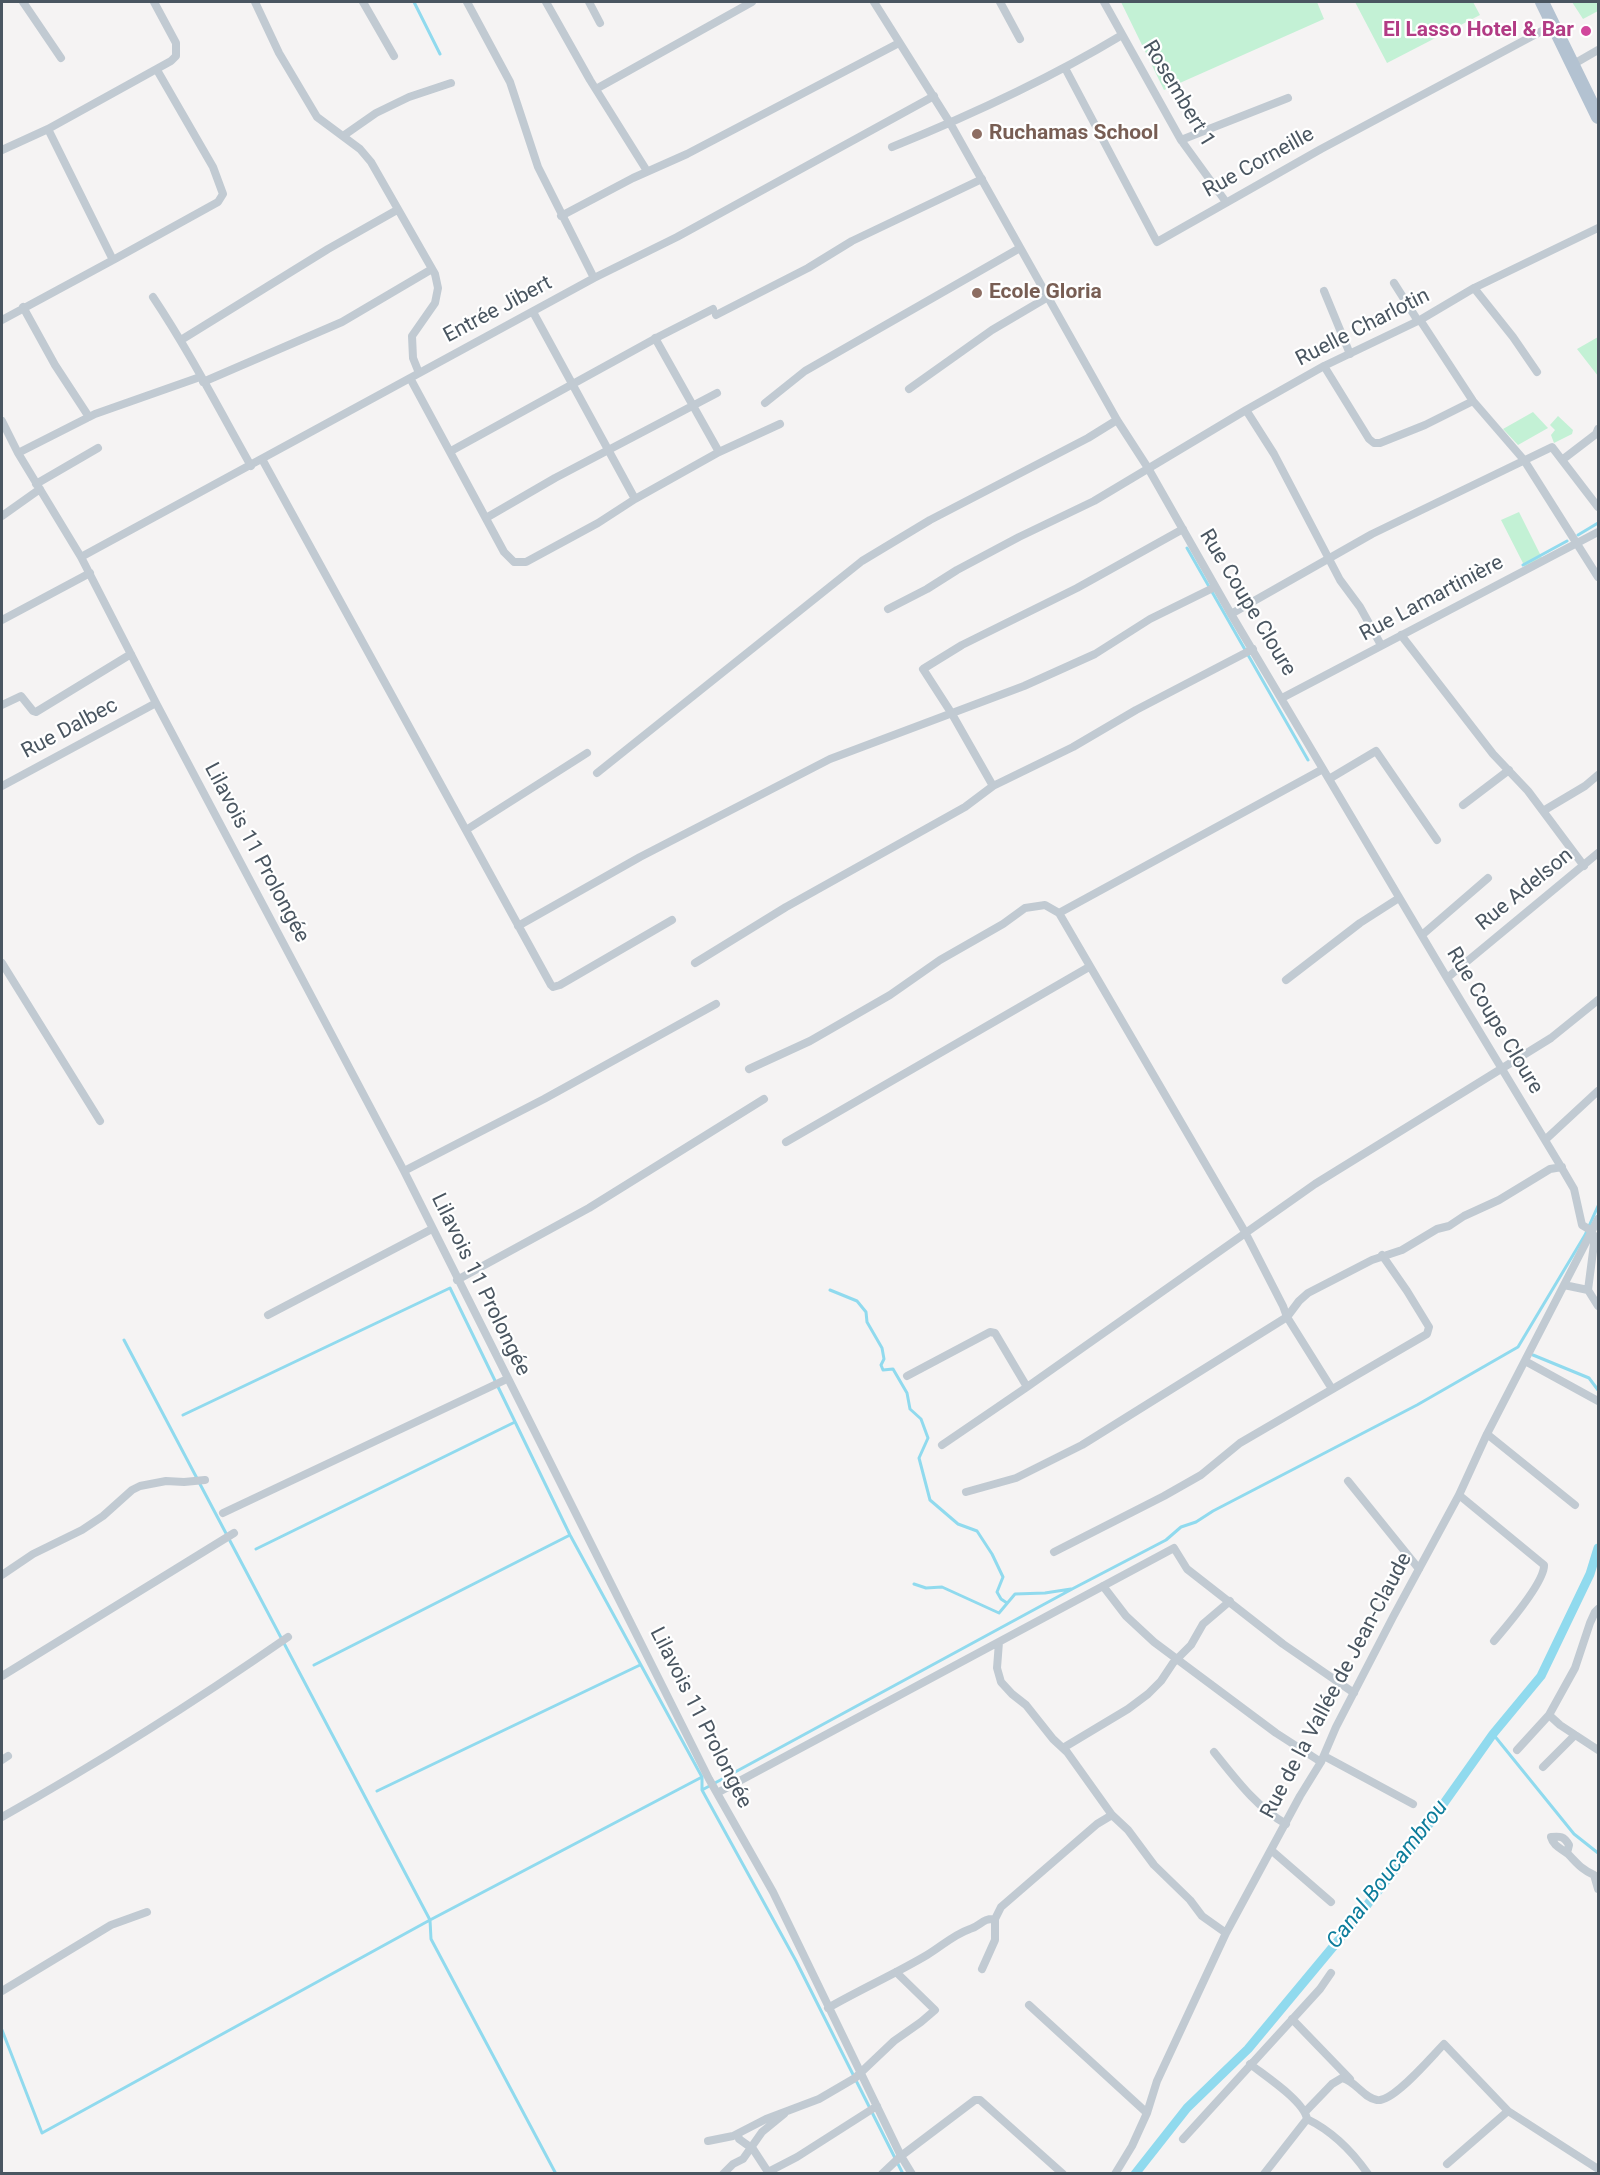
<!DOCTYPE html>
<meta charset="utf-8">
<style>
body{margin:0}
#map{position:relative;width:1600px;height:2175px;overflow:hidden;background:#f5f3f3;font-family:Roboto,sans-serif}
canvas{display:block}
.frame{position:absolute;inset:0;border:3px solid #4a5661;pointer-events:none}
</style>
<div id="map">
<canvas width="1600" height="2175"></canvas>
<div class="frame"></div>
</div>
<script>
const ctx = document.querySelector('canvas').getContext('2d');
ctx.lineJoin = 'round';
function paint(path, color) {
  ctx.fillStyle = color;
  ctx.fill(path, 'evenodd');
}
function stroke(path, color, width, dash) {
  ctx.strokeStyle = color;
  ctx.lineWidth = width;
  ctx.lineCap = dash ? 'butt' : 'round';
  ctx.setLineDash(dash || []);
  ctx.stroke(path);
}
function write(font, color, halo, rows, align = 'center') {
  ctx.font = font + ' Roboto,sans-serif';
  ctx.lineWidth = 4.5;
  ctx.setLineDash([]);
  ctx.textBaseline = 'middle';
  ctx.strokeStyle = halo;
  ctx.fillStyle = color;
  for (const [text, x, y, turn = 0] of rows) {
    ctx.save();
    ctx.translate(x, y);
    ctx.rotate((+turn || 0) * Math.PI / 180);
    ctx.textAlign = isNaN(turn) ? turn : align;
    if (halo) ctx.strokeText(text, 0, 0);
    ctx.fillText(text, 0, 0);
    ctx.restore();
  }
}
paint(new Path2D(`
 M1121,2H1317L1324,19L1164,90Z
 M1355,2H1473L1480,15L1387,63Z
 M1572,2H1598V11L1583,19Z
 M1598,337V376L1577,349Z
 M1533,412L1548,428L1518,445L1503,429Z
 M1558,416L1573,430L1572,434L1554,443L1551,435L1555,430L1550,425Z
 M1519,512L1542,558L1525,567L1501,520Z`), '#c3f1d5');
stroke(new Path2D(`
 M414,2L440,54
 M1578,535L1598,523
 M1187,548L1308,760
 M1523,565L1567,541
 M830,1290L857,1301L866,1312L867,1322L882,1348L884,1359L881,1365L883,1370L893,1369L907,1393L910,1409L921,1419L928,1438L919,1458L930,1500L958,1524L977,1531L992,1554L1003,1577L997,1592L1001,1599L1007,1603
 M124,1340L430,1920L431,1939L556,2174
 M1533,1355L1589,1378L1598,1390
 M183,1415L450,1288L570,1535L702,1777V1790L796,1961L903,2174
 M256,1549L515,1422
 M914,1584L926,1588L942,1587L999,1613L1015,1594L1045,1593L1071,1589
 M314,1665L570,1535
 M1493,1734L1574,1834L1598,1853
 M702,1790L1074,1588L1166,1540L1181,1527L1196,1522L1213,1511L1417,1405L1518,1347L1585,1235L1598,1206
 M377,1791L640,1665
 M2,2030L42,2133L430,1920L702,1777`), '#90daee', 3);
stroke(new Path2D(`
 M1135,2174L1187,2108L1248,2049L1352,1924L1415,1844L1493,1734L1541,1676L1590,1574L1598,1548`), '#90daee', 9);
stroke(new Path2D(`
 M23,2L61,58
 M255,2L279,53L317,117L360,149L371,162L435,274L438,288L435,303L412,336L413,358L419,373
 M363,2L394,56
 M467,2L510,82L538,167L594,278
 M546,2L590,80L647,171
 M589,2L600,23
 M874,2L950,123L1117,420L1148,468L1231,614L1447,978L1560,1165L1574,1189L1582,1225L1592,1231
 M1000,2L1020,39
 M1104,2L1181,140L1226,202
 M1572,65L1598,50
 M1065,68L1157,242L1321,149L1553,25
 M596,89L752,2
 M343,136L376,113L409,97L451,83
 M1181,140L1288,98
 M892,147C971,115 1049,79 1122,35
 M2,150L48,129L171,61L176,56V43L154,2
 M561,216L633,178L687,154L899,43
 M113,260L218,202L223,194L213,167L157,70
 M1394,283L1418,321
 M1474,288L1513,337L1537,372
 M1324,291L1350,354
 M153,297C189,351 219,409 251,466
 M23,307L55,365L89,417
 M716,315L808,268L852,241L982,179
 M2,320L113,260L48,129
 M1420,320L1473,401L1524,460L1598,577
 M181,340L328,249L397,210
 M1324,366L1369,439L1374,443H1380L1425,425L1473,401
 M410,378L504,552L514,562H526L598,523L635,499L533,312
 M203,382L342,322L432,269
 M909,389L992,330L1048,297
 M765,403L805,371L1020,248
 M1246,410L1274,454L1340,580L1360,607L1381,645
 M2,421L18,453L81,557L156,703L404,1171L709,1779L773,1892L901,2156L912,2174
 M451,451L660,336L713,309
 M719,452L780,424
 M18,453L95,414L200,377
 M262,459L551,985L553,987L560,985L672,920
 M1562,460L1596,434L1598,429
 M36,484L98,448
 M635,499L719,452L655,338
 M2,516L40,489
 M486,518L555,478L717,393
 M81,557L594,278L677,237L934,96
 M888,609L927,589L957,570L1019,537L1094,501L1246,410L1324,366L1420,320L1474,288L1598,228
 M1231,614L1372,534L1552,447L1598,507
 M2,620L90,573
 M1401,635L1493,754L1528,791L1584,866
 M1282,698L1598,532
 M2,705L21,696L33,711L36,712L131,654
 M597,773L862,561L930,520L1088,438L1117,420
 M1329,779L1376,751L1437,840
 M2,786L156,703
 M993,786L952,714L923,669L962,645L1077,588L1183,529
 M1463,805L1509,770
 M1543,811L1585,786L1598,775
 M466,830L587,753
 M1059,913L1323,769
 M518,926L640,857L830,759L1024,686L1095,654L1150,619L1215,587
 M1422,935L1488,878
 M2,963L100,1121
 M695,963L786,907L965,807L993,786L1073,747L1136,710L1253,649
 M1447,978L1598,853
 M1286,980L1360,923L1399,898
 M749,1069L810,1041L890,995L940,960L1003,924L1025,908L1045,905L1059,913L1245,1232L1283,1306L1287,1317L1332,1389
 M1545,1140L1598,1091
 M786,1142L1089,967
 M404,1171L544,1099L716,1004
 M457,1280L589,1208L764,1099
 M1564,1285L1588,1290L1598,1306
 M1588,1290L1595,1236
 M268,1315L432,1229
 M1525,1361L1598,1401
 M907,1376L990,1332L995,1333L1027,1387
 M1487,1434L1575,1505
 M942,1445L1027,1387L1315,1184L1551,1038L1598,1000
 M1348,1481L1419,1569
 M966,1492L1016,1478L1082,1445L1287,1317L1299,1301L1308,1293L1372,1260L1402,1250L1437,1229L1449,1226L1464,1216L1499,1200L1550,1169L1562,1167
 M1459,1495L1544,1565C1545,1582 1506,1627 1494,1641
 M223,1513L507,1379
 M1054,1552L1164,1496L1201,1475L1240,1443L1427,1334L1429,1327L1407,1291L1382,1255
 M2,1575L33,1554L82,1530L103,1516L132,1490L140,1486L166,1481L184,1482L205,1480
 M1103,1586L1126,1616L1154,1642L1276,1733L1321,1762
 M999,1642L997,1668L1001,1682L1012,1694L1026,1705L1053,1739L1067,1752L1112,1815L1128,1830L1154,1865L1190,1900L1202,1916L1226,1933
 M2,1676L234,1533
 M1549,1715L1560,1725L1598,1750
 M1063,1748L1128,1709L1148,1694L1161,1681L1173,1663L1191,1645L1203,1624L1230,1601
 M1517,1750L1549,1715L1575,1668L1590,1623L1595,1612L1598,1609
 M1214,1752C1235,1778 1256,1807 1286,1824
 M1324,1756L1413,1804
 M2,1760L8,1756
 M1543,1767L1575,1735
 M717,1793L1174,1548L1187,1569L1283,1644L1354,1693
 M2,1817C100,1762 196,1701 288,1637
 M1271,1850L1331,1902
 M1567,1853L1569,1845C1564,1836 1560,1836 1551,1837C1554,1847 1561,1848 1568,1854C1577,1863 1582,1870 1594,1875L1598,1889
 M982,1969L995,1940V1919L1001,1907L1097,1824L1112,1815
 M2,1991L111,1925L147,1912
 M1029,2005L1147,2113
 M828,2008C861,1989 895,1974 927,1955C942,1946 953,1935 970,1929C981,1926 982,1918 995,1919
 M1292,2019L1350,2079
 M1250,2064C1265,2076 1304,2101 1307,2119L1264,2174
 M1306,2111L1332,2084L1342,2078C1356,2081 1362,2097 1377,2100C1393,2103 1432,2056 1444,2044L1508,2111L1598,2169
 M1307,2119C1332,2131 1352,2151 1368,2174
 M738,2134L739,2139L753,2149L768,2172L797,2157L877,2106
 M1183,2139L1320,1989L1331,1973
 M708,2141L733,2136L766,2119L819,2099L855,2078L894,2041L921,2022L935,2010L896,1972
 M1447,2164L1508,2111
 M723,2174L733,2164L743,2159L762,2132L784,2114
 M882,2174L901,2156L975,2100H980L1063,2174
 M1115,2174L1132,2146L1147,2113L1157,2081L1226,1933L1300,1796L1321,1762L1336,1727L1393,1617L1459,1495L1487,1434L1598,1219`), '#c1cad2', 8);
stroke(new Path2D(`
 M1542,2L1598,117`), '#b3c2d1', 14);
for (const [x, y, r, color] of [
 [1586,31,6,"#d1479c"],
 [977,134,6,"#8d6e63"],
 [977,293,6,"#8d6e63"]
]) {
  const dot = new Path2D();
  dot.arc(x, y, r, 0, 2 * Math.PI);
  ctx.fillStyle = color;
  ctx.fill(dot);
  stroke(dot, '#fff', 2);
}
write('bold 21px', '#b23c85', '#fff', [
 ["El Lasso Hotel & Bar",1574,31]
], 'right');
write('21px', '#4a5661', '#fff', [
 ["Rosembert 1",1178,94,59],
 ["Rue Corneille",1259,163,-29],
 ["Entrée Jibert",498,310,-28],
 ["Ruelle Charlotin",1363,328,-27],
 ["Rue Lamartinière",1432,599,-28],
 ["Rue Coupe Cloure",1247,603,59],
 ["Rue Dalbec",70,729,-28],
 ["Lilavois 11 Prolongée",256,853,62],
 ["Rue Adelson",1525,890,-39],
 ["Rue Coupe Cloure",1494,1021,59],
 ["Lilavois 11 Prolongée",480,1285,64],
 ["Rue de la Vallée de Jean-Claude",1337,1686,-62],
 ["Lilavois 11 Prolongée",700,1718,63]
]);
write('bold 21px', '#785e54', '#fff', [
 ["Ruchamas School",989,134],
 ["Ecole Gloria",989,293]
], 'left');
write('italic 22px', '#0c7c9b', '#fff', [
 ["Canal Boucambrou",1388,1875,-52]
]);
</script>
